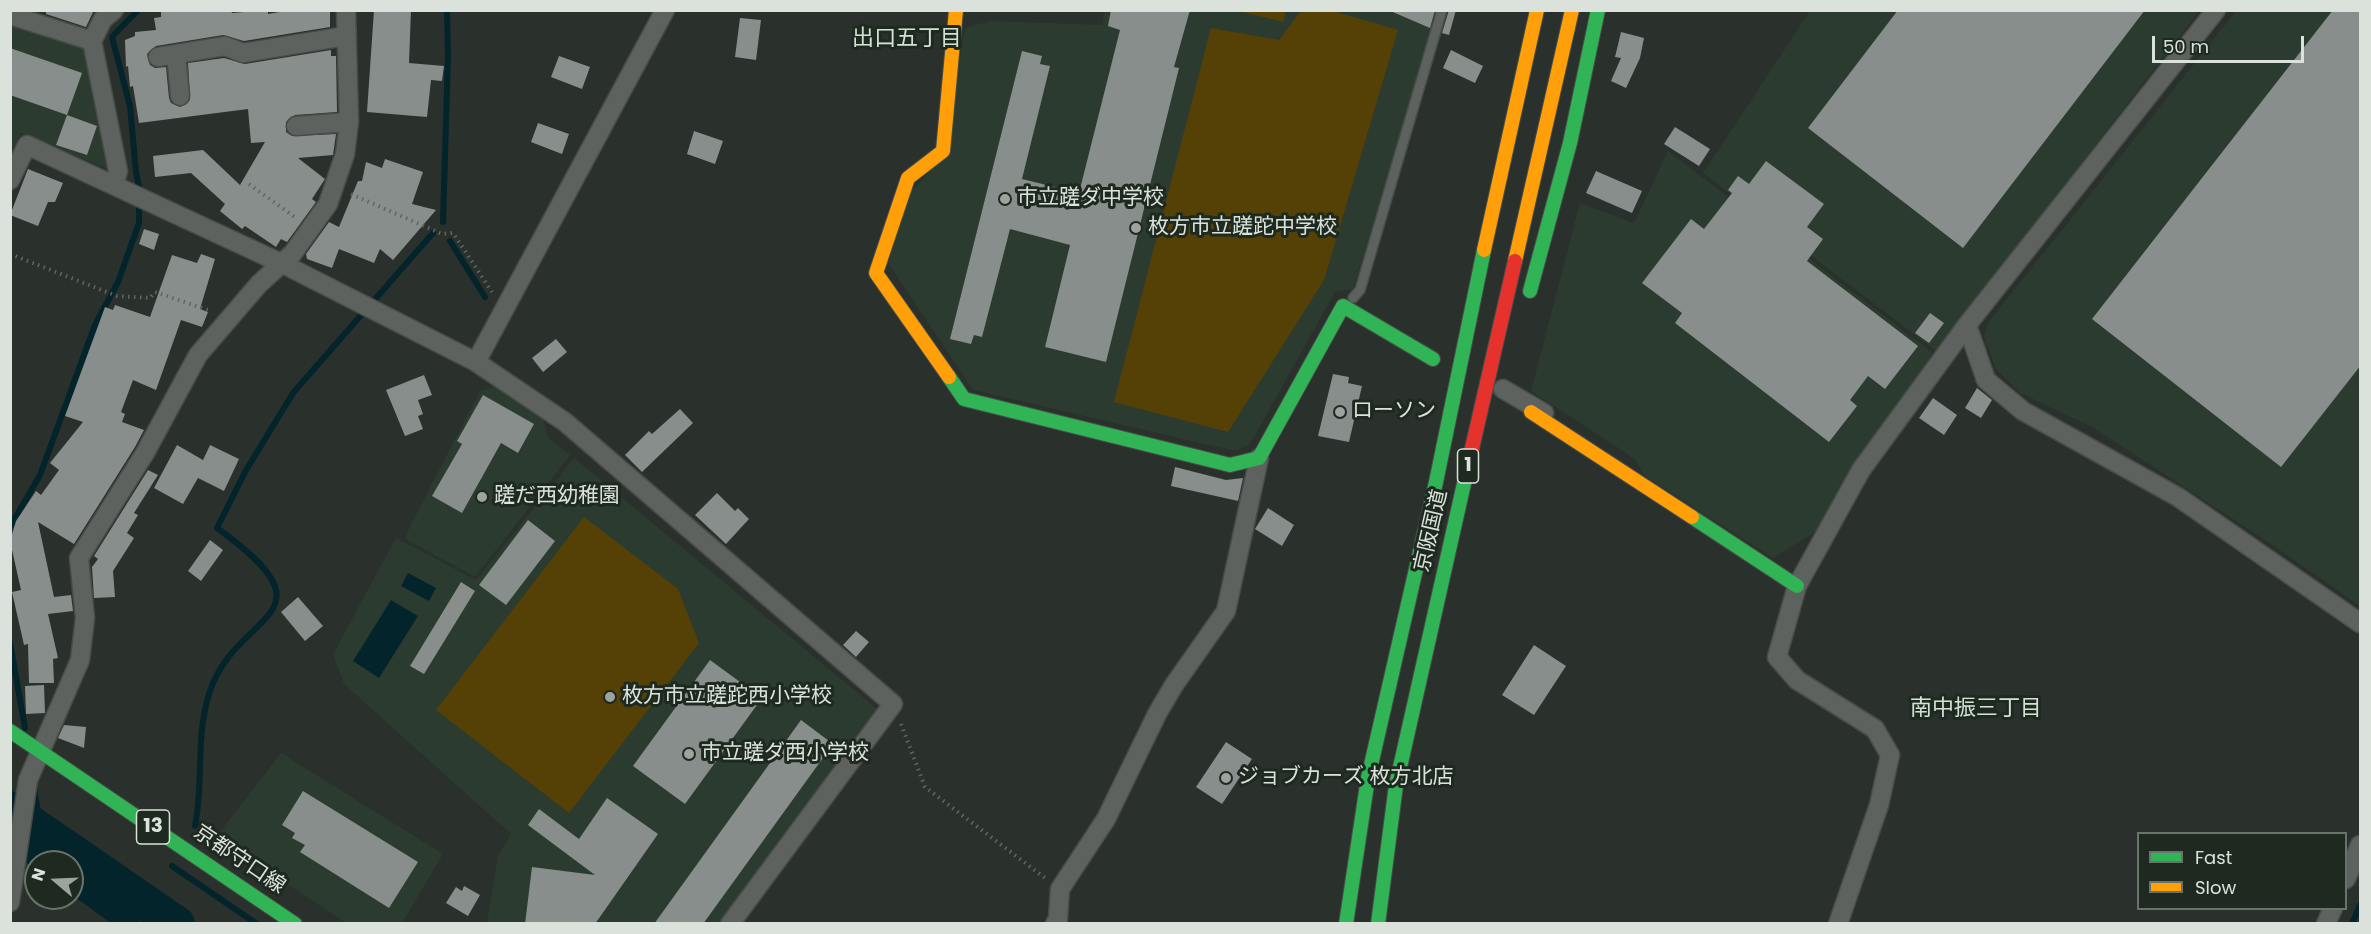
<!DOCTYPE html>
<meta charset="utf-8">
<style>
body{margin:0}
#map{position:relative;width:2371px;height:934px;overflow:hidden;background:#2a302b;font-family:Poppins,sans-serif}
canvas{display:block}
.frame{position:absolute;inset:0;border:12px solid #dae2db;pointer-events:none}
.legend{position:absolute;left:2137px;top:832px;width:210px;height:78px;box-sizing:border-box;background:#1e2920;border:2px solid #69736b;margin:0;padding:8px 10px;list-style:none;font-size:18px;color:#dae2db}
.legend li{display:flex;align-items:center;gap:12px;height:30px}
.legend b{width:30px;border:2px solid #69736b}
.north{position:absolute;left:24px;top:850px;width:60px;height:60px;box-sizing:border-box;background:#1e2920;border:2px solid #69736b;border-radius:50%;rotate:289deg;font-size:16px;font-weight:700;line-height:24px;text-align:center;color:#dae2db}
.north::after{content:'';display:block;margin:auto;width:21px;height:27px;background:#9ca49d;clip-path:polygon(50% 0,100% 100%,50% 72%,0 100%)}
.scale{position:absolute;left:2152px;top:36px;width:152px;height:27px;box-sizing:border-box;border:3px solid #dae2db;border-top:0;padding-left:8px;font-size:18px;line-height:21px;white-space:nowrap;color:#dae2db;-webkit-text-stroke:4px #1e2920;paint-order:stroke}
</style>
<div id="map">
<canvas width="2371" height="934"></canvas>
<div class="frame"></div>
<ul class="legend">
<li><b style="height:8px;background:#30b455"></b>Fast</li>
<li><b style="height:8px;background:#ff9f0a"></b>Slow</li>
</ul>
<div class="north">N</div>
<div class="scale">50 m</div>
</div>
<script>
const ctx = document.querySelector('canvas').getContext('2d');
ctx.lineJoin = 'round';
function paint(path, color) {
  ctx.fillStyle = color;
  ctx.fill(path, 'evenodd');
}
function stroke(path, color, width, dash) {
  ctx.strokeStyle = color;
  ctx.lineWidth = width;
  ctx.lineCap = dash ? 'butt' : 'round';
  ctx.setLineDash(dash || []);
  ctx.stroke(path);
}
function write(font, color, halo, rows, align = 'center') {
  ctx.font = font + ' Poppins,"Noto Sans JP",sans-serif';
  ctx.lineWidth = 6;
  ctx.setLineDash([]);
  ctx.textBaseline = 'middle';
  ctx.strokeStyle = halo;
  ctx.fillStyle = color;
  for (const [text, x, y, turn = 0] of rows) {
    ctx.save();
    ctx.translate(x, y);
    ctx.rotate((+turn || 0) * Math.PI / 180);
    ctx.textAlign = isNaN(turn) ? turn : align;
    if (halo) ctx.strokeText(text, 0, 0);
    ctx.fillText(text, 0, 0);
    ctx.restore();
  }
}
paint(new Path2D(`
 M1104,10L1439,11L1353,289L1335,292L1250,444L1235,451L973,390L888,263L911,192L944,156L965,28L990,21L1103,25Z
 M1810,11H2199L1936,351L1703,173Z
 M2236,11H2360V606L2268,542L2094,428L2020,393L1996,369L1984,337L1987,324Z
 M11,24L87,48L110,170L21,133L11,153Z
 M1668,151L1933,353L1815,532L1773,558L1645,476L1635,459L1531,391L1580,203L1634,223Z
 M494,387L543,418L548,437L570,455L475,577L404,538L480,391Z
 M574,458L877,709L724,923H487L498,856L511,834L344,684L333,654L396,538L476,580Z
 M281,753L443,854L402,923H346L216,837Z`), '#2c3b2f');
paint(new Path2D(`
 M1239,11L1286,10V11L1283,22Z
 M1333,11L1398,30L1324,280L1228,432L1114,402L1211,28L1279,40L1301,11Z
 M584,517L678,589L699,643L569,813L436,710Z`), '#554106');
paint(new Path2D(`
 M408,573L436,588L429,601L401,586Z
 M391,600L418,616L379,678L353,661Z`), '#04242b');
stroke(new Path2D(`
 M443,222L448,55L447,10
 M450,241L485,297
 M10,527L40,475L95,325L118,282L139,223V187L136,172L130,106L112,37L138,10
 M10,643L25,728
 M34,788L41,830
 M195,826C204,781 195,740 209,694C234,610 343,619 217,528L245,472L293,393L433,233
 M172,866L257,924
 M2352,924L2360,905`), '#04242b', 6);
stroke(new Path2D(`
 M41,830L28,851L43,862
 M72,882L130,924`), '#04242b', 21);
stroke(new Path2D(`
 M10,809L177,924`), '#04242b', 36);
paint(new Path2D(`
 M46,10H94L86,27L46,14Z
 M175,10H231L232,13L268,10V14L291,10L330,11V27L244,41L223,35L156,46L147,54L150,65L155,68L166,67L169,98L171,103L180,107L190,100L188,63L224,58L245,64L331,50V56H336L337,112L295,115L286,122V132L292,136L336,134L333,155L298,158L325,179L312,199L316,202L287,242L281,239L276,247L245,226L242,229L220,211L225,204L191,173L155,177L153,156L203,150L240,185L265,142L251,143L248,109L139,123L133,86L130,87L128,66L126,67L125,40L135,36V32L156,30L154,18L161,17V12Z
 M374,10H411L409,63L444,66L442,81L431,80L427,117L367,112Z
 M1111,10H1190L1174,67L1179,68L1106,362L1045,347L1070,245L1010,229L982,337L974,335L971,344L950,339L1022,51L1042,56L1040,64L1050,66L1022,179L1079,193L1120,30L1108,26Z
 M1388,10H1435L1430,28Z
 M1449,10H1456L1449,35L1442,33Z
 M1898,10H2145L1963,248L1808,128Z
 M2333,10H2361V365L2281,467L2092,319Z
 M740,18L761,20L756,60L735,57Z
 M1621,32L1644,38L1640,58L1626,88L1611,81L1621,58L1615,57Z
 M10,48L82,73L67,115L10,95Z
 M1451,50L1483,66L1475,83L1443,68Z
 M559,56L590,67L582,89L551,77Z
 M67,115L97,126L87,155L56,145Z
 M538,123L569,134L562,154L531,142Z
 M1675,127L1710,149L1699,166L1664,144Z
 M694,131L723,141L715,164L687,154Z
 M385,159L423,172L412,204L436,210L393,260L380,249L374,263L339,249L332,268L307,259L306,254L329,222L339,227L358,181H362L366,162L382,168Z
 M1766,161L1824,204L1807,227L1823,239L1807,261L1918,346L1885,389L1868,376L1850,400L1857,406L1829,442L1675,323L1682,313L1642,283L1691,219L1704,229L1732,193L1728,190L1738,176L1749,184Z
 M28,169L63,183L55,202H48L38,226L10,215Z
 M1596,171L1642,191L1632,213L1586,193Z
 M144,229L159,234L154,250L139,244Z
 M201,254L215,259L200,309L208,312L202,327L181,320L156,390L133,380L121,412L125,414L122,422L144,430L135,447L74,544L38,522L54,597L71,595L73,611L48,614L58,658L53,659L54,683H29L28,644L24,645L12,592L21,590L10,541L16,521L36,491L41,495L59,470L50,463L83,422L65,416L105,307L113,310L115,305L150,317L172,255L197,263Z
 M1930,313L1944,323L1929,343L1915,333Z
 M556,339L567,352L543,372L532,358Z
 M1333,374L1349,377L1348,383L1362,386L1349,442L1318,436Z
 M424,375L432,395L418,400L423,414L418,416L423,429L405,436L386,390Z
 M1977,388L1992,400L1981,418L1965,408Z
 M483,395L534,424L518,453L501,443L462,513L432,496L462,444L457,441Z
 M1933,398L1957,415L1944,435L1919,418Z
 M680,409L693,423L642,472L625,455L649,431L652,434Z
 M177,445L203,460L210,445L239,459L224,491L198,478L183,504L154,488Z
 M1175,467L1226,480L1243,478L1238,501L1171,486Z
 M148,470L158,475L134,513L138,515L127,533L134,538L113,571L115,597L94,598L92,567L98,559L94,556Z
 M717,493L735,511L738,508L749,519L726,544L695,515Z
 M1268,508L1294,525L1282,546L1255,529Z
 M528,520L555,541L506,605L479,585Z
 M210,540L223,550L201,581L188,571Z
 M461,582L475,591L424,674L410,666Z
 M298,597L323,626L305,641L281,612Z
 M856,631L869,642L856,657L843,645Z
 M1534,645L1566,666L1534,715L1502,695Z
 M710,660L762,698L685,804L633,766Z
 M44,685L45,713L26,714L25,686Z
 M801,720L833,744L703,924H654Z
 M64,725L86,727L84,748L58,738Z
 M1226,742L1252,759L1222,804L1196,787Z
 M303,791L418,862L389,908L300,852L305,845L292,838L295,833L282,825Z
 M607,798L658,834L595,924H525L532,867L595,875L528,825L539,809L579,839Z
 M464,886L480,895L468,916L446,903L456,887L462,891Z`), '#888e8b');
const lane = new Path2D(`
 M1353,298L1360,290L1442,10`);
const street = new Path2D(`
 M114,10L103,19L92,41L118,171L114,185
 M10,15L92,41
 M176,54L180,96
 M158,57L225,46L243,53L346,36
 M296,126L349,122
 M10,180L27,145L283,264L476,362L565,422L893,704L730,924
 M1967,325L1986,380L2023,411L2178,497L2360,623
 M476,362L665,10
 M1503,389L1544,413
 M2346,879L2360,845
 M10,902L28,780L80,660L85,618L79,558L145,453L198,355L259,284L293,253L328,204L345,154L349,122L346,10
 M1055,924L1058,919L1060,889L1106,819L1157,714L1174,685L1226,611L1259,458
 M1838,924L1879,805L1890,755L1875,729L1797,680L1777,657L1797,586L1861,470L1967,325L2216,10
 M2326,924L2333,908`);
const fast = new Path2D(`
 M1530,291L1570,143L1598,10
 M949,377L964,399L1230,465L1259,458L1343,306L1433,359
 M1692,517L1797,586
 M10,731L295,924
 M1346,924L1368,778L1436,482L1484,250
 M1378,924L1396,785L1470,457`);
const slow = new Path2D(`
 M1484,250L1537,10
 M1515,261L1572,10
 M949,377L876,273L908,178L943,151L956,10
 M1531,412L1692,517`);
const jam = new Path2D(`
 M1470,457L1515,261`);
stroke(lane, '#474c48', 12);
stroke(street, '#474c48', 21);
stroke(fast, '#474c48', 16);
stroke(slow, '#474c48', 16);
stroke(jam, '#474c48', 16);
stroke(new Path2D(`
 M249,184L296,218
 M351,194L442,234L453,233L492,292
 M10,254L117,296L150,298L155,292L211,311
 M901,724L925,787L1045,878`), '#626663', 4, [1.5, 4.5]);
stroke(lane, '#5d625e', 9);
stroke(street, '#5d625e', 18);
stroke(fast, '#30b455', 14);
stroke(slow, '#ff9f0a', 14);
stroke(jam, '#e5322d', 14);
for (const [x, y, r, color] of [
 [1005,199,6,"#9ca49d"],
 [1136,228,6,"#9ca49d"],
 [1340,412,6,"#9ca49d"],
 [482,497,6,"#9ca49d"],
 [610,697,6,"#9ca49d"],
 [689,754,6,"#9ca49d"],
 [1226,778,6,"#9ca49d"]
]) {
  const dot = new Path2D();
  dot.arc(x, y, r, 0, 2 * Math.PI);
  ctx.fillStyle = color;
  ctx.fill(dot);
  stroke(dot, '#1e2920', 2);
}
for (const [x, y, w] of [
 [1468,466,21],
 [153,827,33]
]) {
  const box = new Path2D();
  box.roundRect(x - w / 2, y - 17, w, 34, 4.5);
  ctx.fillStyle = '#1e2920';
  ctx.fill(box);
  stroke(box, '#dae2db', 1.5);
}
write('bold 20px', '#dae2db', null, [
 ["1",1468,466],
 ["13",153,827]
]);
write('21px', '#dae2db', '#1e2920', [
 ["市立蹉ダ中学校",1017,199],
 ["枚方市立蹉跎中学校",1148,228],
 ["ローソン",1352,412],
 ["蹉だ西幼稚園",494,497],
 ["枚方市立蹉跎西小学校",622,697],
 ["市立蹉ダ西小学校",701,754],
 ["ジョブカーズ 枚方北店",1238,778]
], 'left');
write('21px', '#dae2db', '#1e2920', [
 ["京阪国道",1432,531,-77],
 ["京都守口線",239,860,34]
]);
write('22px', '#d2e1d4', '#1e2920', [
 ["出口五丁目",907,39],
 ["南中振三丁目",1976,709]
]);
</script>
